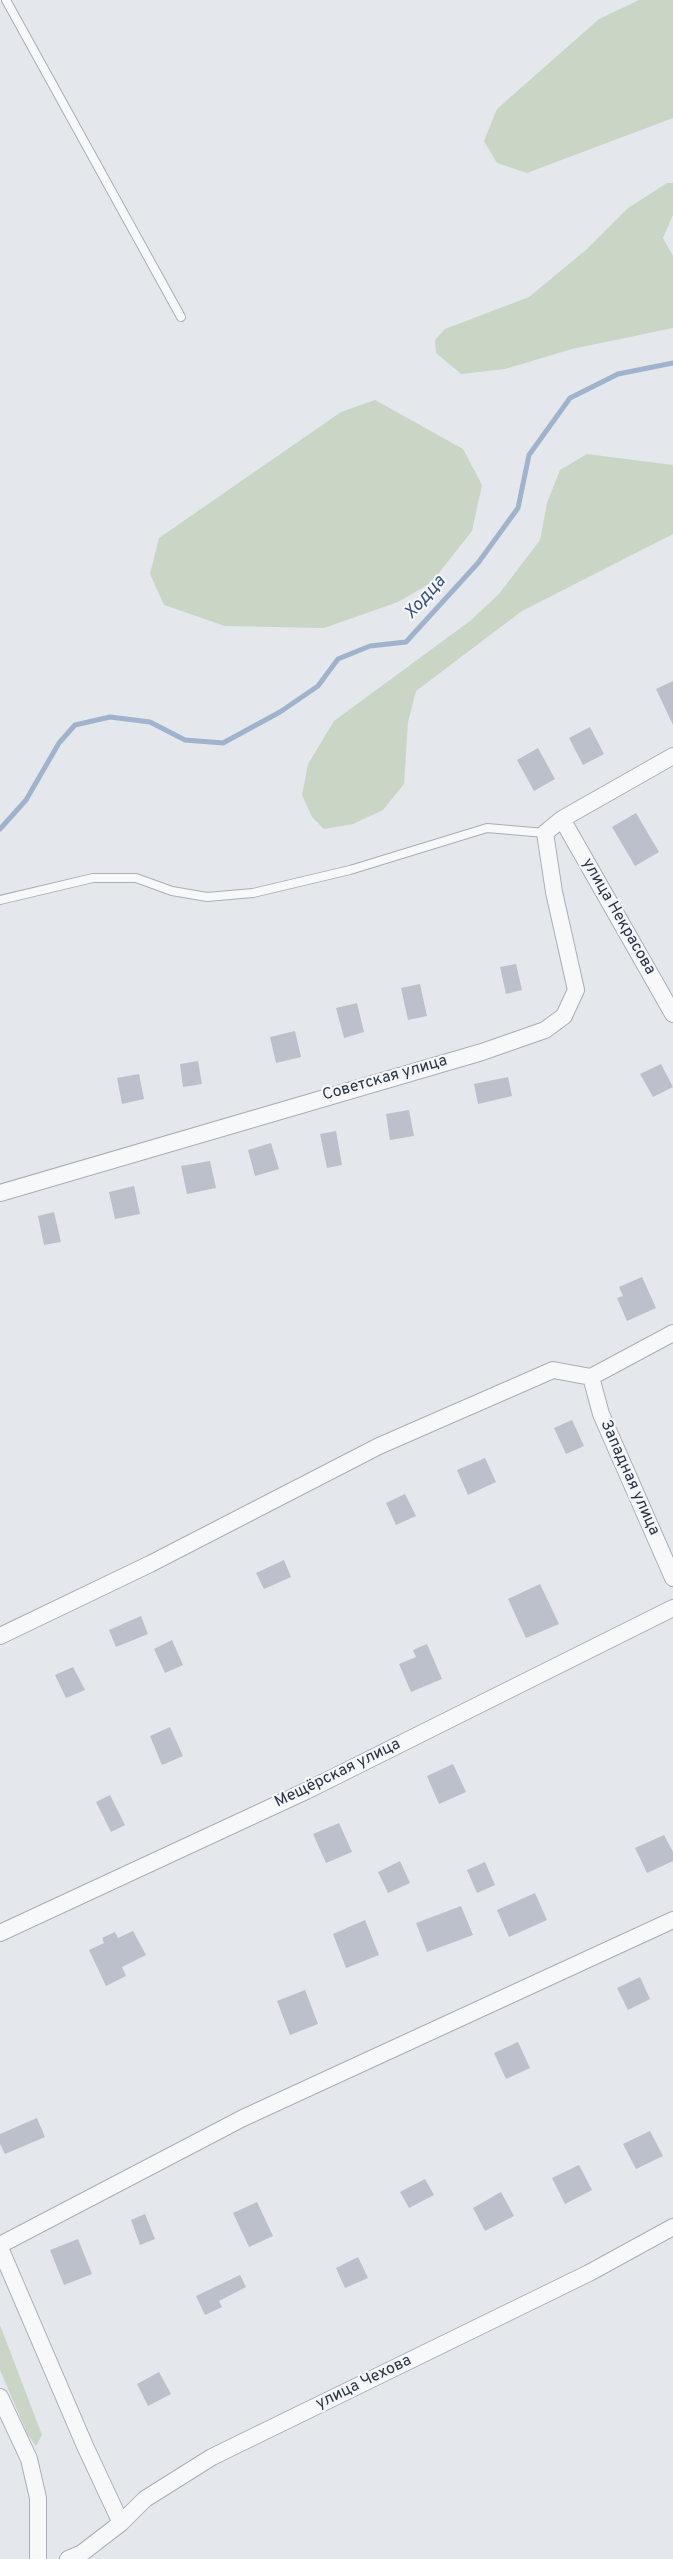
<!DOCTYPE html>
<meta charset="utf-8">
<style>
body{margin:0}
canvas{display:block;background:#e4e7ec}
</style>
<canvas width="673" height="2559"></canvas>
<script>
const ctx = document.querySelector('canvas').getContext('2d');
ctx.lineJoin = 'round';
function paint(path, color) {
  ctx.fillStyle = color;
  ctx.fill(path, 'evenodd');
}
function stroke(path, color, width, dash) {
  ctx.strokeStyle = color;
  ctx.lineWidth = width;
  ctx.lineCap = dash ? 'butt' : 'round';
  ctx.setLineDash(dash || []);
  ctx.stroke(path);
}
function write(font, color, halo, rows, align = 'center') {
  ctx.font = font + ' Overpass,sans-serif';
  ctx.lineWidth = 4.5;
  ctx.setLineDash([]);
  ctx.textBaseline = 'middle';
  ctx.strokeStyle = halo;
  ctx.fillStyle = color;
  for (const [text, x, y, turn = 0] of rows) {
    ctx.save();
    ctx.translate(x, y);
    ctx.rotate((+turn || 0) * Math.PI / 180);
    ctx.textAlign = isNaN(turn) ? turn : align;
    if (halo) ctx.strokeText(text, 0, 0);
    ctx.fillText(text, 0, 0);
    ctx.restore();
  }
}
paint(new Path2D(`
 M639,0H673V118L527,173L497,163L484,141L497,109L599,19Z
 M667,183H673V215L663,238L673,256V328L572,349L505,369L461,374L436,353L435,340L445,329L529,297L587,249L628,208Z
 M375,400L463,449L482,485L472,531L431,583L398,602L324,628L225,626L164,605L150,574L159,538L341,412Z
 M587,454L673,465V534L522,611L416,691L408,722L404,784L383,810L353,824L324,829L312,817L302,795L308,764L334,721L470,621L499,594L540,540L547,503L560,470Z
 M0,2325L42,2435L36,2446L28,2435L0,2370Z`), '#c9d6c5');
stroke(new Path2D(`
 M0,829L26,800L59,743L75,725L110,717L150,722L185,740L223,743L280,712L318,686L338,659L370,646L406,642L478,563L518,508L529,455L570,398L618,374L673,363`), '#9fb4cc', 5);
paint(new Path2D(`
 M673,681V725L656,689Z
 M590,727L604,754L583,765L569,738Z
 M538,748L555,779L534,791L517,760Z
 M636,813L659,852L635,866L612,827Z
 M516,964L522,990L506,994L500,967Z
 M420,984L427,1016L408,1020L401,988Z
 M357,1003L364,1032L344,1038L336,1008Z
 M295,1031L301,1057L276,1063L270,1037Z
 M198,1061L202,1084L183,1087L180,1064Z
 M661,1064L673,1087L653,1097L640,1074Z
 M139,1074L144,1099L122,1104L117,1078Z
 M508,1077L512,1096L478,1104L474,1084Z
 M409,1110L414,1136L390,1140L386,1114Z
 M336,1131L342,1165L327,1168L320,1134Z
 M271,1143L279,1169L255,1176L248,1150Z
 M210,1161L216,1188L187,1194L181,1166Z
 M134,1186L140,1214L115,1219L109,1192Z
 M54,1212L61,1242L44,1245L38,1216Z
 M642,1277L656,1308L627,1321L617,1298L623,1296L619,1287Z
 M572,1420L584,1446L566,1454L554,1428Z
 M485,1458L496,1482L468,1495L457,1470Z
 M405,1494L416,1516L396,1525L386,1503Z
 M284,1560L291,1577L264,1589L256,1573Z
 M540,1584L559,1624L526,1638L508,1599Z
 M141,1616L148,1634L116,1647L109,1630Z
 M172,1640L183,1665L165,1673L154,1649Z
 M427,1644L442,1679L411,1692L399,1664L416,1657L413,1650Z
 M73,1667L85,1690L66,1698L55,1675Z
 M170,1727L183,1756L162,1765L150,1736Z
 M453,1764L466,1792L439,1804L427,1776Z
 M110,1795L125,1825L111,1832L96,1802Z
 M339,1823L352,1852L326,1863L313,1834Z
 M664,1835L673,1852V1861L647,1873L635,1848Z
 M400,1861L410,1883L388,1893L378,1872Z
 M485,1862L495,1885L477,1893L467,1870Z
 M535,1893L547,1920L509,1937L497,1910Z
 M461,1906L473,1935L427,1952L416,1923Z
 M365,1920L379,1955L346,1968L333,1934Z
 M133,1931L146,1955L122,1967L126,1976L106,1986L89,1950L104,1943L102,1938L115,1932L118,1938Z
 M640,1977L650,1999L628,2010L617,1988Z
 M305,1990L318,2024L290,2035L277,2001Z
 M518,2042L530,2068L506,2079L494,2053Z
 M37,2118L45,2137L5,2154L0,2144V2134Z
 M650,2131L663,2156L636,2169L623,2144Z
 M579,2165L592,2190L565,2204L552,2178Z
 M425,2179L434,2195L409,2208L400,2192Z
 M501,2192L514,2216L485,2231L473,2208Z
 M257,2202L273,2236L249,2247L233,2213Z
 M145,2214L155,2239L140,2245L131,2220Z
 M78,2239L92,2274L64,2285L50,2250Z
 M358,2257L368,2278L345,2288L336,2268Z
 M240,2275L246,2287L219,2301L222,2307L205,2315L196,2296Z
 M159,2372L171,2394L148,2406L137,2384Z`), '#bbc0ca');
const service = new Path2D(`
 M6,0L181,317
 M0,900L93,878H136L172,891L207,897L253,893L350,870L487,828L545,833`);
const minor = new Path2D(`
 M562,819L673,1014
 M0,1193L482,1052L545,1030L564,1016L576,990L554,892L545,833L562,819L673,756
 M591,1377L601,1414L673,1578
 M0,1636L150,1564L379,1446L553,1370L591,1377L673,1333
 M0,1933L306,1791L673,1608
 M0,2245L243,2118L673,1920
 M0,2248L85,2446L121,2523
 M0,2397L29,2459L38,2498V2559
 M68,2559L82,2553L121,2523L145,2499L212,2457L589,2273L673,2227`);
stroke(service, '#a9aeb7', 10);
stroke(minor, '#a9aeb7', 18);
stroke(service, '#f7f8fa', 8);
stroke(minor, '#f7f8fa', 16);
write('16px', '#2b3445', '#f4f6f9', [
 ["улица Некрасова",618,917,60],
 ["Советская улица",385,1079,-16],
 ["Западная улица",629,1478,66],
 ["Мещёрская улица",338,1774,-26],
 ["улица Чехова",364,2383,-26]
]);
write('italic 18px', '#34527a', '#f4f6f9', [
 ["Ходца",426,598,-48]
]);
</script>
